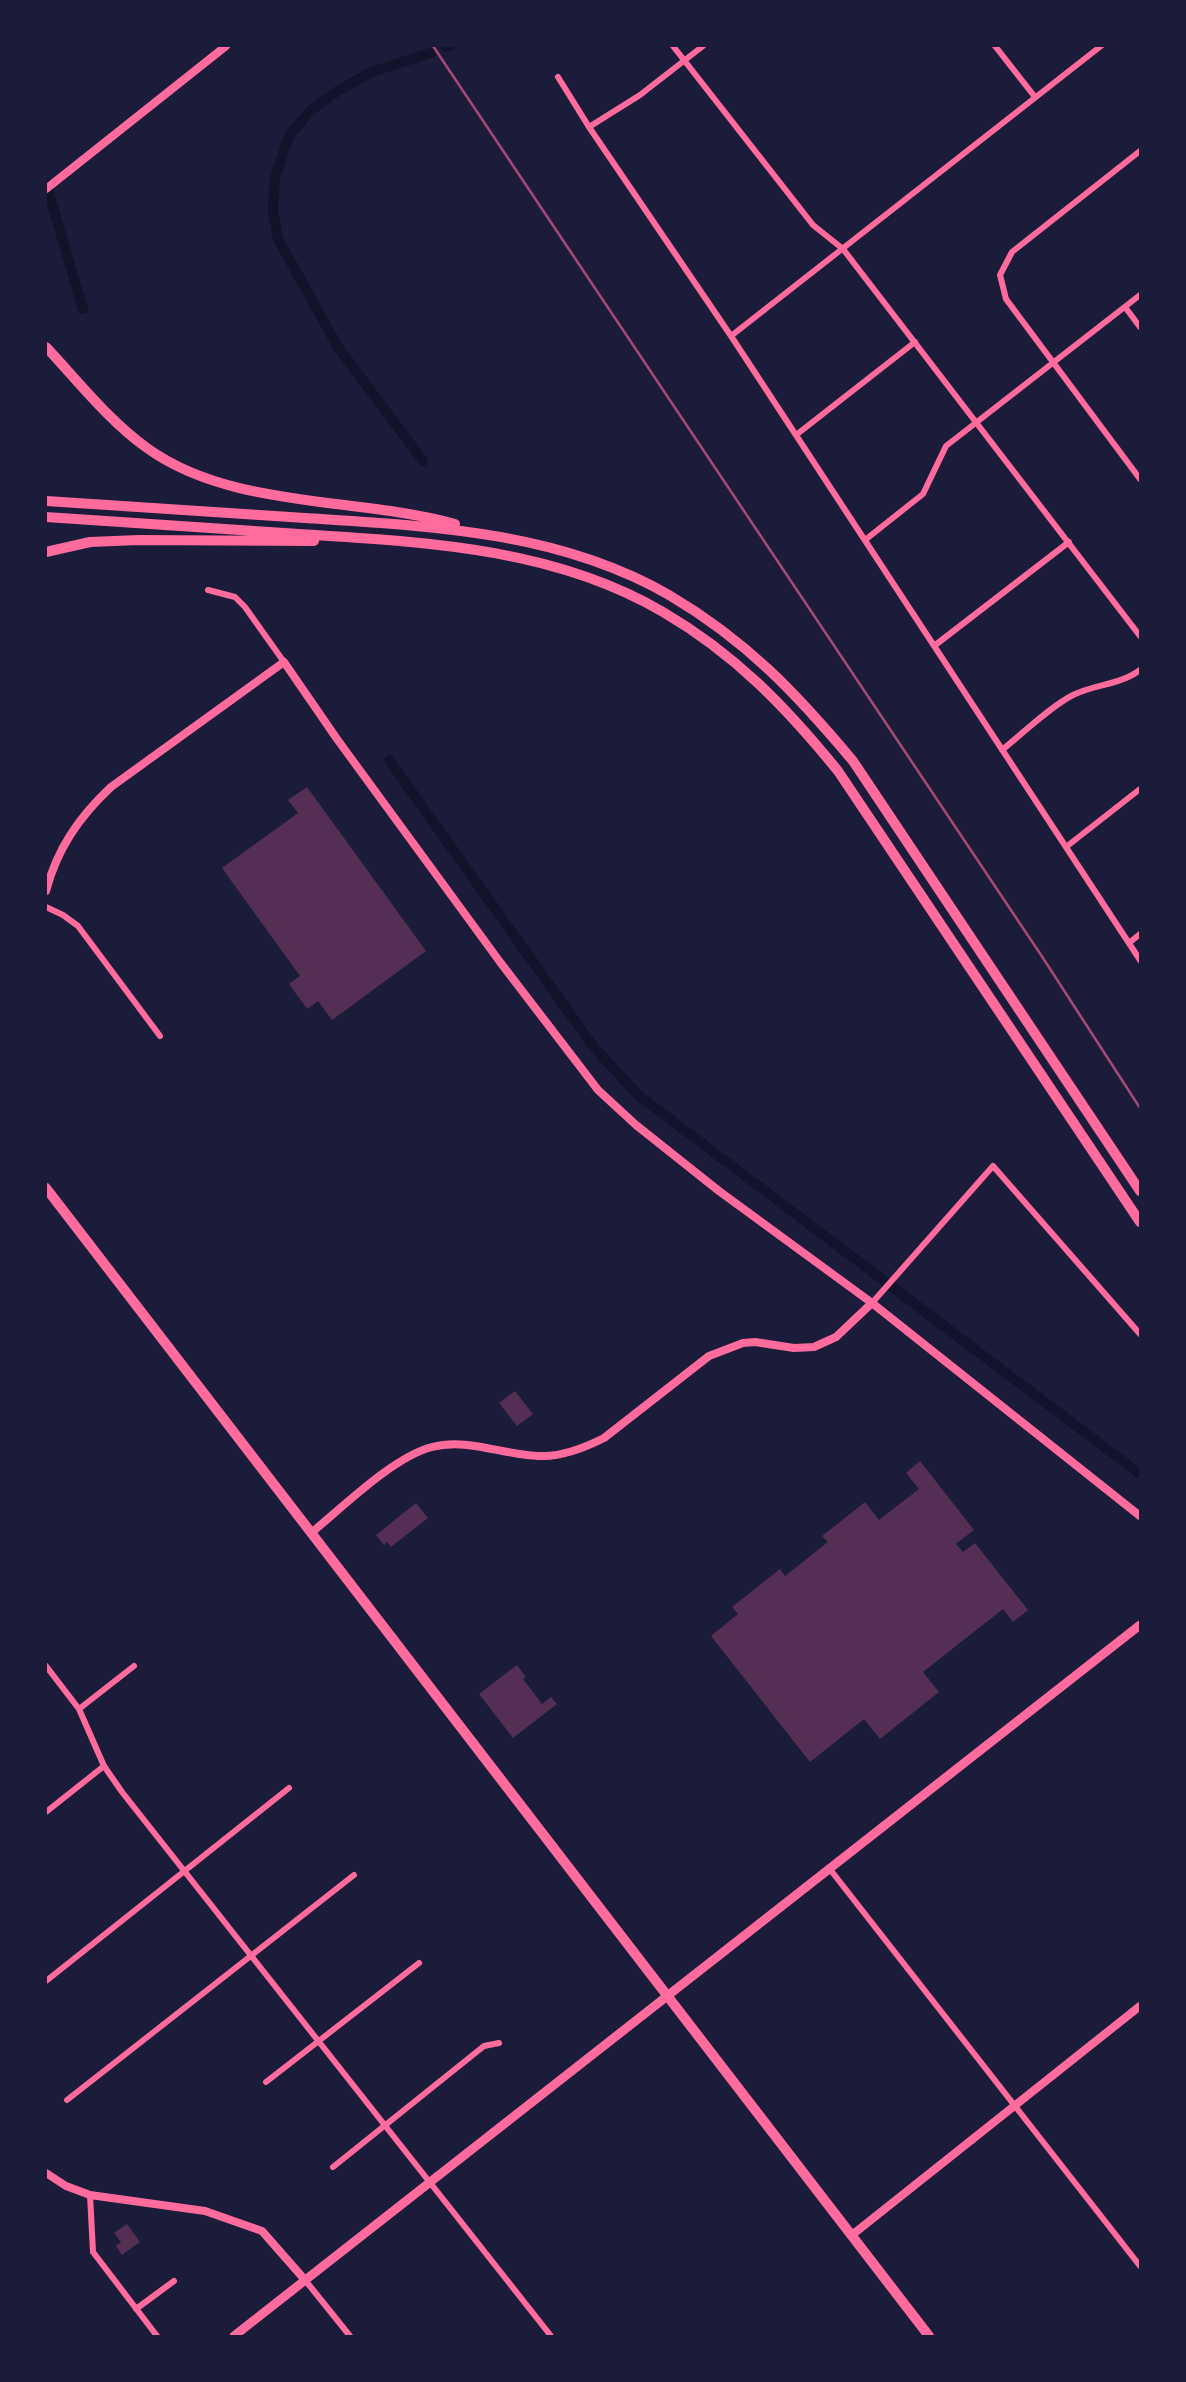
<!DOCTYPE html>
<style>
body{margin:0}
#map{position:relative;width:1186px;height:2382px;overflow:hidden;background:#1b1b3a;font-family:Signika,sans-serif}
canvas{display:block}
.frame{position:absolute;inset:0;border:47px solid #1b1b3a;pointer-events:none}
</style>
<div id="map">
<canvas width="1186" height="2382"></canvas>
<div class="frame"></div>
</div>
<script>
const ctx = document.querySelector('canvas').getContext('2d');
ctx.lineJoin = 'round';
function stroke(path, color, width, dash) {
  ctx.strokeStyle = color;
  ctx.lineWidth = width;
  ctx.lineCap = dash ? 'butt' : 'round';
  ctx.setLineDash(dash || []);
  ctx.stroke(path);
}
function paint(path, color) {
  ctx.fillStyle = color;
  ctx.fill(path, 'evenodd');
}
stroke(new Path2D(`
 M446,47L450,46
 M46,183L83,309
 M423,461L338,347L278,239L273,211L275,178L289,136L310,111L339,90L372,72L433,52
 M389,760L593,1046L638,1095L1140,1474`), '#12122b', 10);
paint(new Path2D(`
 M307,787L426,951L332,1020L318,1001L307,1009L289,984L300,976L222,868L298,813L288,800Z
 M515,1391L533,1414L517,1426L499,1403Z
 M920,1461L974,1530L956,1544L963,1552L975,1543L1028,1610L1013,1622L1003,1609L923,1672L939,1692L880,1739L864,1719L810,1762L711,1636L738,1614L732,1607L780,1569L785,1576L828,1542L822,1536L865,1502L879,1520L919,1489L906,1473Z
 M416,1503L428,1518L391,1547L387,1542L384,1545L376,1535Z
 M517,1665L526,1677L523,1679L542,1704L551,1697L557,1704L513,1738L479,1694Z
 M127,2224L140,2242L122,2255L116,2246L121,2242L114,2233Z`), '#542f53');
stroke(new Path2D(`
 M673,46L813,225L843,249L1140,636
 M995,46L1035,97
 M558,77L589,127L731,336L1140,960
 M589,127L640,95L703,46
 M1140,151L1012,252L1000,275L1006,299L1140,479
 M1125,307L1140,327
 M731,336L1101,46
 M796,435L915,342
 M865,540L923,494L946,446L1140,295
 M208,590L235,597L245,607L284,662
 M934,646L1069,542
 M1002,750C1022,734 1051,706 1073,695C1095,684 1120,685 1140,670
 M1066,847L1140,789
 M46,907L63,915L78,926L160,1036
 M1129,943L1140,934
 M872,1303L993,1166L1140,1334
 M46,1666L79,1709L104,1766L122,1792L551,2336
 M79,1709L134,1666
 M46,1812L104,1766
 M829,1868L1140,2266
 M46,1981L289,1788
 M266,2082L419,1963
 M67,2100L354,1875
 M333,2167L484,2046L499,2043
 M90,2195L93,2252L157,2336
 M305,2280L350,2336
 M136,2309L174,2281`), '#ff6b9d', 6);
stroke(new Path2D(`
 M46,189L226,46
 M46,891C57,849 79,817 111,787L284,662L337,739L500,962L598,1090L636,1125L719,1191L872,1303L1140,1516
 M311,1533C343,1507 393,1457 432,1447C469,1437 507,1457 544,1456C564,1456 586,1447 604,1438L709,1356L743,1343L755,1342L794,1348L814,1347L836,1337L872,1303
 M46,2173L66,2186L90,2195L205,2211L262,2231L305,2280
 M852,2235L1140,2006`), '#ff6b9d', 8);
stroke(new Path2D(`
 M234,2336L1140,1625`), '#ff6b9d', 9);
stroke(new Path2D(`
 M46,1188L929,2336`), '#ff6b9d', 10);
stroke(new Path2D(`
 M46,347C78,381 109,421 147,448C231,509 358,497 455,524
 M46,501C132,507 218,512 305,518C429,526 558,531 669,595C747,641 796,693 853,761L1140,1191
 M46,517C130,523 215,528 299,534C423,542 553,547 663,612C735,654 786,707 838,771L1140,1222
 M46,552L90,542L139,540L314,541`), '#ff6b9d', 10);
stroke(new Path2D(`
 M433,46L1043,958L1140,1108`), '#a44b75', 2.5);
</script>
